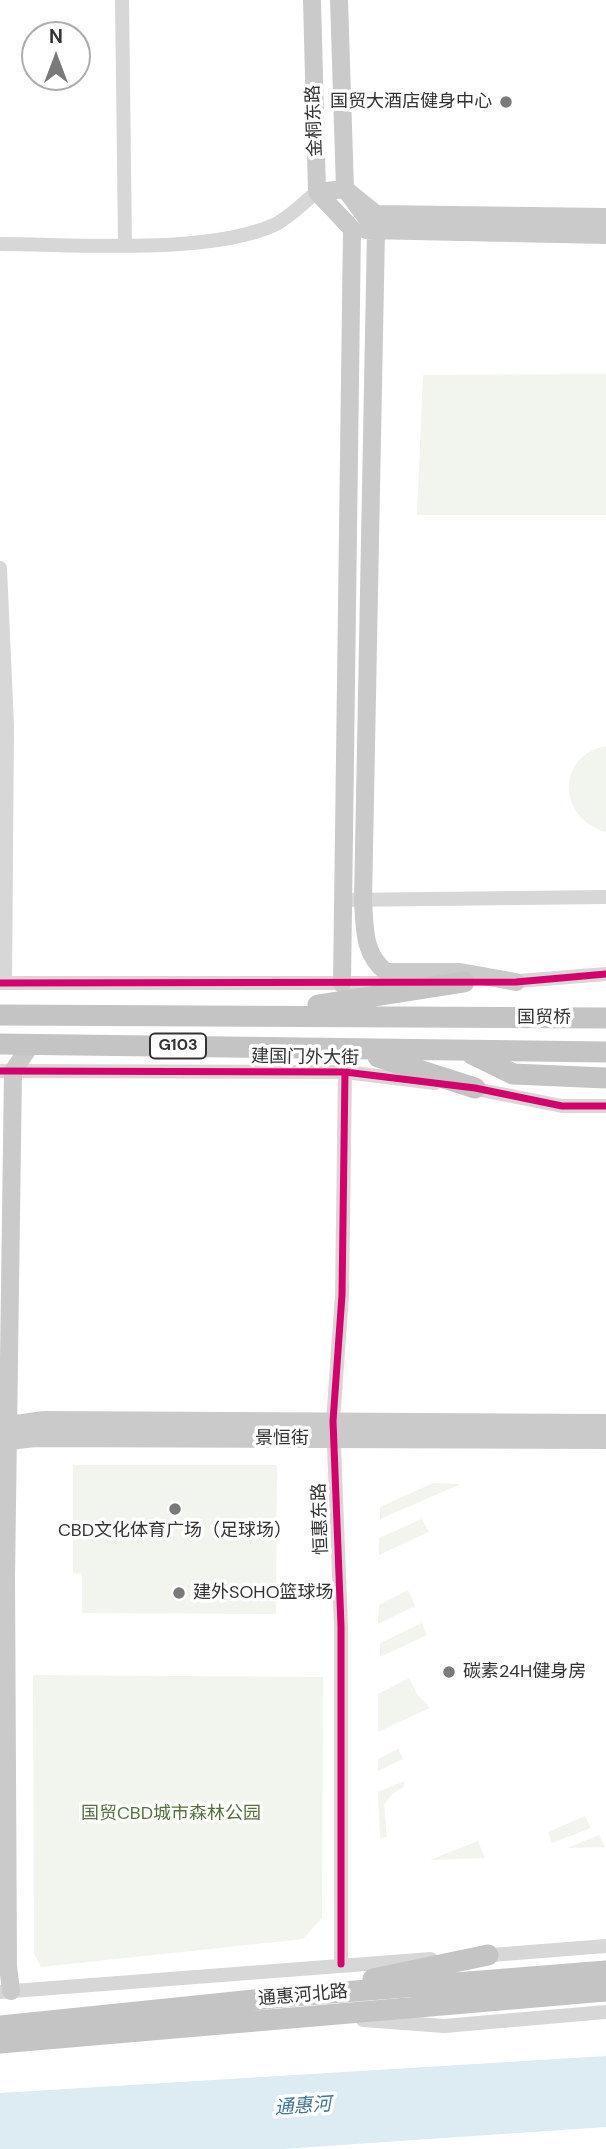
<!DOCTYPE html>
<meta charset="utf-8">
<style>
body{margin:0}
#map{position:relative;width:606px;height:2149px;overflow:hidden;background:#fff;font-family:"DM Sans",sans-serif}
canvas{display:block}
.north{position:absolute;left:21px;top:21px;width:70px;height:70px;box-sizing:border-box;background:#fff;border:2px solid #adadad;border-radius:50%;rotate:0deg;font-size:19px;font-weight:700;line-height:28px;text-align:center;color:#333}
.north::after{content:'';display:block;margin:auto;width:24px;height:32px;background:#7a7a7a;clip-path:polygon(50% 0,100% 100%,50% 72%,0 100%)}
</style>
<div id="map">
<canvas width="606" height="2149"></canvas>
<div class="north">N</div>
</div>
<script>
const ctx = document.querySelector('canvas').getContext('2d');
ctx.lineJoin = 'round';
function paint(path, color) {
  ctx.fillStyle = color;
  ctx.fill(path, 'evenodd');
}
function stroke(path, color, width, dash) {
  ctx.strokeStyle = color;
  ctx.lineWidth = width;
  ctx.lineCap = dash ? 'butt' : 'round';
  ctx.setLineDash(dash || []);
  ctx.stroke(path);
}
function write(font, color, halo, rows, align = 'center') {
  ctx.font = font + ' "DM Sans","Noto Sans SC",sans-serif';
  ctx.lineWidth = 7;
  ctx.setLineDash([]);
  ctx.textBaseline = 'middle';
  ctx.strokeStyle = halo;
  ctx.fillStyle = color;
  for (const [text, x, y, turn = 0] of rows) {
    ctx.save();
    ctx.translate(x, y);
    ctx.rotate((+turn || 0) * Math.PI / 180);
    ctx.textAlign = isNaN(turn) ? turn : align;
    if (halo) ctx.strokeText(text, 0, 0);
    ctx.fillText(text, 0, 0);
    ctx.restore();
  }
}
paint(new Path2D(`
 M606,374V515H417L423,375Z
 M606,746V832C558,819 555,756 606,746Z
 M73,1465H277L276,1614L82,1613V1574L73,1573Z
 M433,1483L461,1484L380,1519V1507Z
 M422,1519L429,1532L379,1555V1538Z
 M408,1590L415,1606L378,1624L379,1605Z
 M422,1623L427,1635L380,1657V1643Z
 M33,1675L323,1677L322,1918L303,1939L41,1967L34,1954Z
 M409,1678L417,1694L430,1708L378,1732V1694Z
 M398,1749L403,1759L378,1771V1759Z
 M404,1781V1787L392,1794L384,1805L387,1837L380,1839L378,1792Z
 M585,1816L591,1828L552,1843L548,1832Z
 M599,1835L605,1847L567,1848Z
 M478,1841L485,1858L430,1860Z`), '#f1f5ed');
paint(new Path2D(`
 M606,2056V2127L282,2149H0V2093Z`), '#ddebf3');
stroke(new Path2D(`
 M122,0L125,244
 M0,244C76,244 207,255 274,225C289,218 304,202 317,192
 M0,568L7,726L5,983
 M342,900L606,897
 M506,982L606,974
 M0,983H405
 M0,1071L345,1072L435,1083
 M466,1087L562,1106H606
 M479,1956L606,1946
 M341,1964V1626L333,1421L342,1295L345,1072
 M0,1992L431,1959
 M363,2020L444,2026L606,2012`), '#d7d7d7', 14);
stroke(new Path2D(`
 M312,0L317,192L352,229
 M339,0L345,189L376,231L363,901C365,929 363,953 386,972H460L516,982
 M317,192L345,189L376,214L606,217
 M366,230L606,235
 M342,984L352,229
 M0,1426L44,1420L606,1423
 M0,1442L35,1438L606,1440
 M11,1991L8,1966L6,1577L13,1071L32,1043`), '#cacaca', 18);
stroke(new Path2D(`
 M318,1005L464,982
 M0,1015L606,1018
 M0,1044L606,1052
 M472,1054L513,1074L606,1078
 M378,1057L475,1088
 M373,1979L488,1955
 M0,2026L293,1996L606,1971
 M0,2043L606,1991`), '#c4c4c4', 21);
stroke(new Path2D(`
 M0,983L516,982L606,974
 M0,1071L345,1072L475,1088L562,1106H606
 M341,1964V1626L333,1421L342,1295L345,1072`), '#d6006c', 7);
for (const [x, y, r, color] of [
 [506,102,7,"#7a7a7a"],
 [175,1509,7,"#7a7a7a"],
 [179,1593,7,"#7a7a7a"],
 [449,1672,7,"#7a7a7a"]
]) {
  const dot = new Path2D();
  dot.arc(x, y, r, 0, 2 * Math.PI);
  ctx.fillStyle = color;
  ctx.fill(dot);
  stroke(dot, '#fff', 2.5);
}
for (const [x, y, w] of [
 [178,1046,56]
]) {
  const box = new Path2D();
  box.roundRect(x - w / 2, y - 12.5, w, 25, 5);
  ctx.fillStyle = '#fff';
  ctx.fill(box);
  stroke(box, '#333', 2);
}
write('bold 16px', '#333', null, [
 ["G103",178,1046]
]);
write('18px', '#333', '#fff', [
 ["国贸大酒店健身中心",492,102,"right"],
 ["CBD文化体育广场（足球场）",175,1531,"center"],
 ["建外SOHO篮球场",193,1593],
 ["碳素24H健身房",463,1672]
], 'left');
write('18px', '#333', '#fff', [
 ["金桐东路",315,121,-92],
 ["国贸桥",544,1018],
 ["建国门外大街",305,1058,1],
 ["景恒街",282,1439],
 ["恒惠东路",321,1519,-92],
 ["通惠河北路",303,1996,-5]
]);
write('18px', '#56703f', '#fff', [
 ["国贸CBD城市森林公园",171,1814]
]);
write('italic 19px', '#3f7597', '#fff', [
 ["通惠河",303,2107,-4]
]);
</script>
